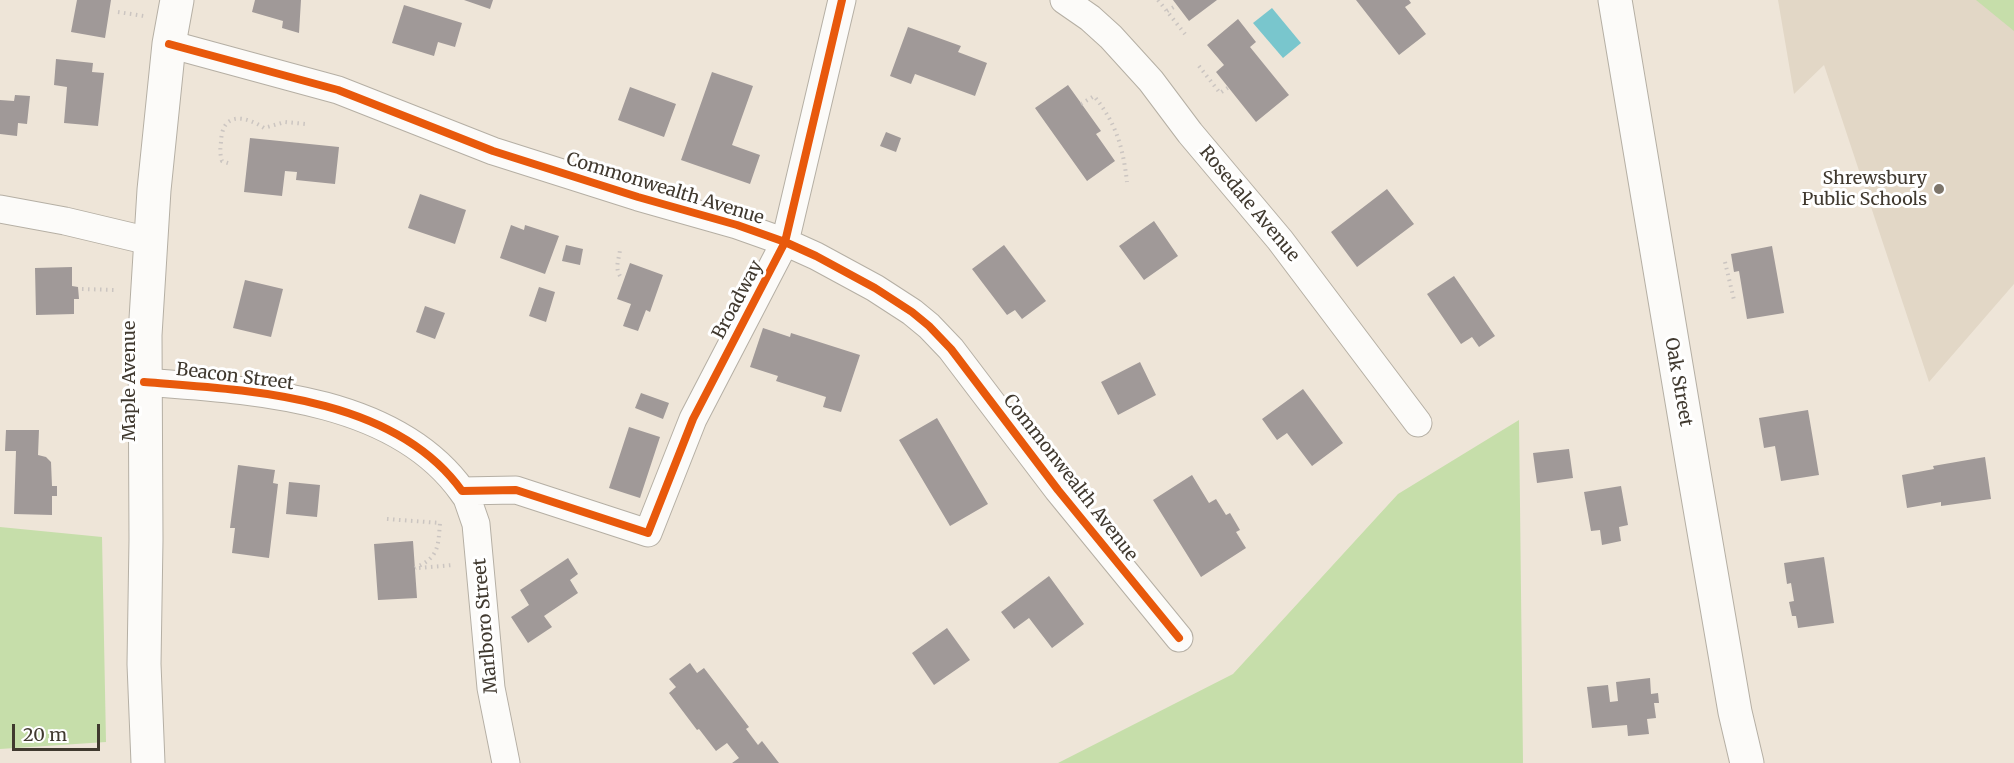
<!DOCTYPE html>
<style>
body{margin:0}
#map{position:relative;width:2014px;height:763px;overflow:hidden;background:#eee5d8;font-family:Merriweather,serif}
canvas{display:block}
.scale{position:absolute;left:12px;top:724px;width:88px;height:27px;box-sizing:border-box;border:3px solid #40392f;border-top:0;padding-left:8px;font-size:18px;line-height:21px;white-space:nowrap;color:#40392f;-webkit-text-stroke:4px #fff;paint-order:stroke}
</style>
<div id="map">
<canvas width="2014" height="763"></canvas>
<div class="scale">20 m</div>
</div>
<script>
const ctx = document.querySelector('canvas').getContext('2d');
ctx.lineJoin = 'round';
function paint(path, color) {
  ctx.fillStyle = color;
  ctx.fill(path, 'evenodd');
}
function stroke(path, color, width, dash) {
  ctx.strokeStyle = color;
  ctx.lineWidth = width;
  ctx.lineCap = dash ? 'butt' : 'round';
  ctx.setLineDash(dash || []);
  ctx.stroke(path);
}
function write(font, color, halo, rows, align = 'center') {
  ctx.font = font + ' Merriweather,serif';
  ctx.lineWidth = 6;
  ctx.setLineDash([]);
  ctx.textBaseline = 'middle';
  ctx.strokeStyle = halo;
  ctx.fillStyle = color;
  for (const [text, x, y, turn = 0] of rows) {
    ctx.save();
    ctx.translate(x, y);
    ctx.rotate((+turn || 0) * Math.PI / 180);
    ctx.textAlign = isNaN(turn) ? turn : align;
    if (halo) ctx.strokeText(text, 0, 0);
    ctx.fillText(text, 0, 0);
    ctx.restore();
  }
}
paint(new Path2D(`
 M1778,0H2014V284L1929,382L1824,65L1794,94Z`), '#e2d7c6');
paint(new Path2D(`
 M1976,0H2014V31Z
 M1519,420L1523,763H1058L1233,674L1398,494Z
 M0,527L102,537L106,742L0,749Z`), '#c6deaa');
paint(new Path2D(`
 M1272,8L1301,43L1283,58L1253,23Z`), '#79c6cd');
paint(new Path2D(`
 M77,0H111L105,38L71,32Z
 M255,0H301L299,33L282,28L283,21L252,12Z
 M464,0H493L490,9Z
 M1173,0H1217L1189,21Z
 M1356,0H1409L1411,3L1405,7L1426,34L1399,55Z
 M404,5L462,23L455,47L438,42L434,56L392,43Z
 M1238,19L1256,42L1250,47L1289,95L1256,122L1216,72L1224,65L1207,45Z
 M908,27L961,46L958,52L987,63L975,96L915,74L911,84L890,76Z
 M56,59L93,63L92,72L104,73L98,126L64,123L67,87L54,85Z
 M712,72L753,86L732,145L760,155L750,184L681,160Z
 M1068,85L1101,131L1096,134L1115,161L1087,181L1035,108Z
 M630,87L676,104L664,137L618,120Z
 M15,95L30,96L27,124L18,123L17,136L0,134V100L14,101Z
 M886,132L901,138L896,152L880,146Z
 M250,138L339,147L335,184L296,180L297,172L285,171L282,196L244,192Z
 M1387,189L1414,224L1357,267L1331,232Z
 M420,194L466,210L455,244L408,228Z
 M1154,221L1178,256L1144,280L1119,246Z
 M511,225L524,230L525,225L559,236L545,274L500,258Z
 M566,245L583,249L580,265L562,261Z
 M1004,245L1046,301L1022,319L1015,310L1007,315L972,269Z
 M1772,246L1784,313L1747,319L1739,271L1734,272L1731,254Z
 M630,263L663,275L650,312L646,310L638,331L623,326L631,304L617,299Z
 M72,267V286L78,287L79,299H74V314L36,315L35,268Z
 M1454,276L1495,336L1479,347L1472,337L1461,344L1427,294Z
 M245,280L283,289L271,337L233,328Z
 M539,287L555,292L546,322L529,316Z
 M425,306L445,313L435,339L416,332Z
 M763,328L790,337L791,333L860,355L841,412L823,407L826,397L776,381L778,376L750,367Z
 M1140,362L1156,395L1118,415L1101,382Z
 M1303,389L1343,443L1312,466L1287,433L1277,440L1262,419Z
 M641,393L669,403L663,419L635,408Z
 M1808,410L1819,475L1781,481L1775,446L1764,448L1759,418Z
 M937,418L988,504L950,526L899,440Z
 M629,427L660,437L640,498L609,488Z
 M6,430H39L38,455L46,457L51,462L52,486H57V496H52V515L14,514L16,451H5Z
 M1569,449L1573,478L1537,483L1533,453Z
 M1985,457L1991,499L1941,506V502L1907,508L1902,475L1934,469L1933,466Z
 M238,465L275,470L273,483L278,484L269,558L232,553L235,528H230Z
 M1192,475L1209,503L1216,499L1226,515L1230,513L1240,530L1236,532L1246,548L1201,577L1153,500Z
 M289,482L320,485L317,517L286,514Z
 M1621,486L1628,525L1619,527L1621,541L1602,545L1600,530L1591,531L1584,492Z
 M413,541L417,598L378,600L374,544Z
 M1824,557L1834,623L1798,628L1796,616H1792L1789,602L1794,601L1791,583L1787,584L1784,563Z
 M568,558L578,574L570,580L578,593L544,616L552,627L528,643L511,617L529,605L520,590Z
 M1049,576L1084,624L1052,648L1029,618L1014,629L1001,612Z
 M947,628L970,660L934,685L912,653Z
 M690,663L697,673L704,668L749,727L746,729L758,745L762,741L779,763H732L739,758L727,743L716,751L699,729L697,730L669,693L676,687L669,679Z
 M1650,678L1651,694L1658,693L1659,703H1654L1656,718L1647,719L1649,734L1628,736L1627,725L1592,728L1587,687L1608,685L1610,702L1618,701L1616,682Z`), '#a09998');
const street = new Path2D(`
 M1064,0L1090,18L1111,37L1151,81L1190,133L1280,240L1418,423
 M169,44L338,90L493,151L638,197L737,225L785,242L816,256L875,288L912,312L929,326L951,349L1058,490L1179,638
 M0,209L65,221L149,241
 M144,382C249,390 394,396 462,491L516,490L648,533L693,419L785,242L842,0
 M462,491L467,498L476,524L491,688L506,763`);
const secondary = new Path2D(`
 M1615,0L1694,473L1735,712L1747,763
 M148,763L144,664L146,540L145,335L154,190L169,44L177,0`);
stroke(street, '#b5afa4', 29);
stroke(secondary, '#b5afa4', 35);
stroke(new Path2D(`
 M1158,0L1185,34
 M1167,11L1177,5
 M118,12L144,16
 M1199,66L1220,93L1229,87
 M1081,104L1094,96C1116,123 1123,147 1127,182
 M228,163L222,161C220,155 220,149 221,142C222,112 244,115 264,128L285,122L306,124
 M1725,262L1734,300
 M620,276C614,266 620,258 620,248
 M82,289L116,290
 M387,519L440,523C438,547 439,557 415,568
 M419,568L453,565`), '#cbc5c1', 4, [1.5, 4.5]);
stroke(street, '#fcfbf9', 27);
stroke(secondary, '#fcfbf9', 33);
stroke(new Path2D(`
 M169,44L338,90L493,151L638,197L737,225L785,242L816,256L875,288L912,312L929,326L951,349L1058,490L1179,638
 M144,382C249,390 394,396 462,491L516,490L648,533L693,419L785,242L842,0`), '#e8590c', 8);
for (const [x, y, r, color] of [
 [1939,189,6,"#7d756a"]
]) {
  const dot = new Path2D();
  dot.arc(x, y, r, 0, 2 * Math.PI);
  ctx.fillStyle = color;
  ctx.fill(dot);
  stroke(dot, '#fff', 2);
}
write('18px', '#40392f', '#fff', [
 ["Shrewsbury",1927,179],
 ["Public Schools",1927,200]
], 'right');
write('18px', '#40392f', '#fff', [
 ["Commonwealth Avenue",665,189,17],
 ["Rosedale Avenue",1249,204,50],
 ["Broadway",738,300,-62],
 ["Beacon Street",235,377,7],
 ["Maple Avenue",130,381,-90],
 ["Oak Street",1678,382,80],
 ["Commonwealth Avenue",1070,478,52],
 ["Marlboro Street",486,626,-95]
]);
</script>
